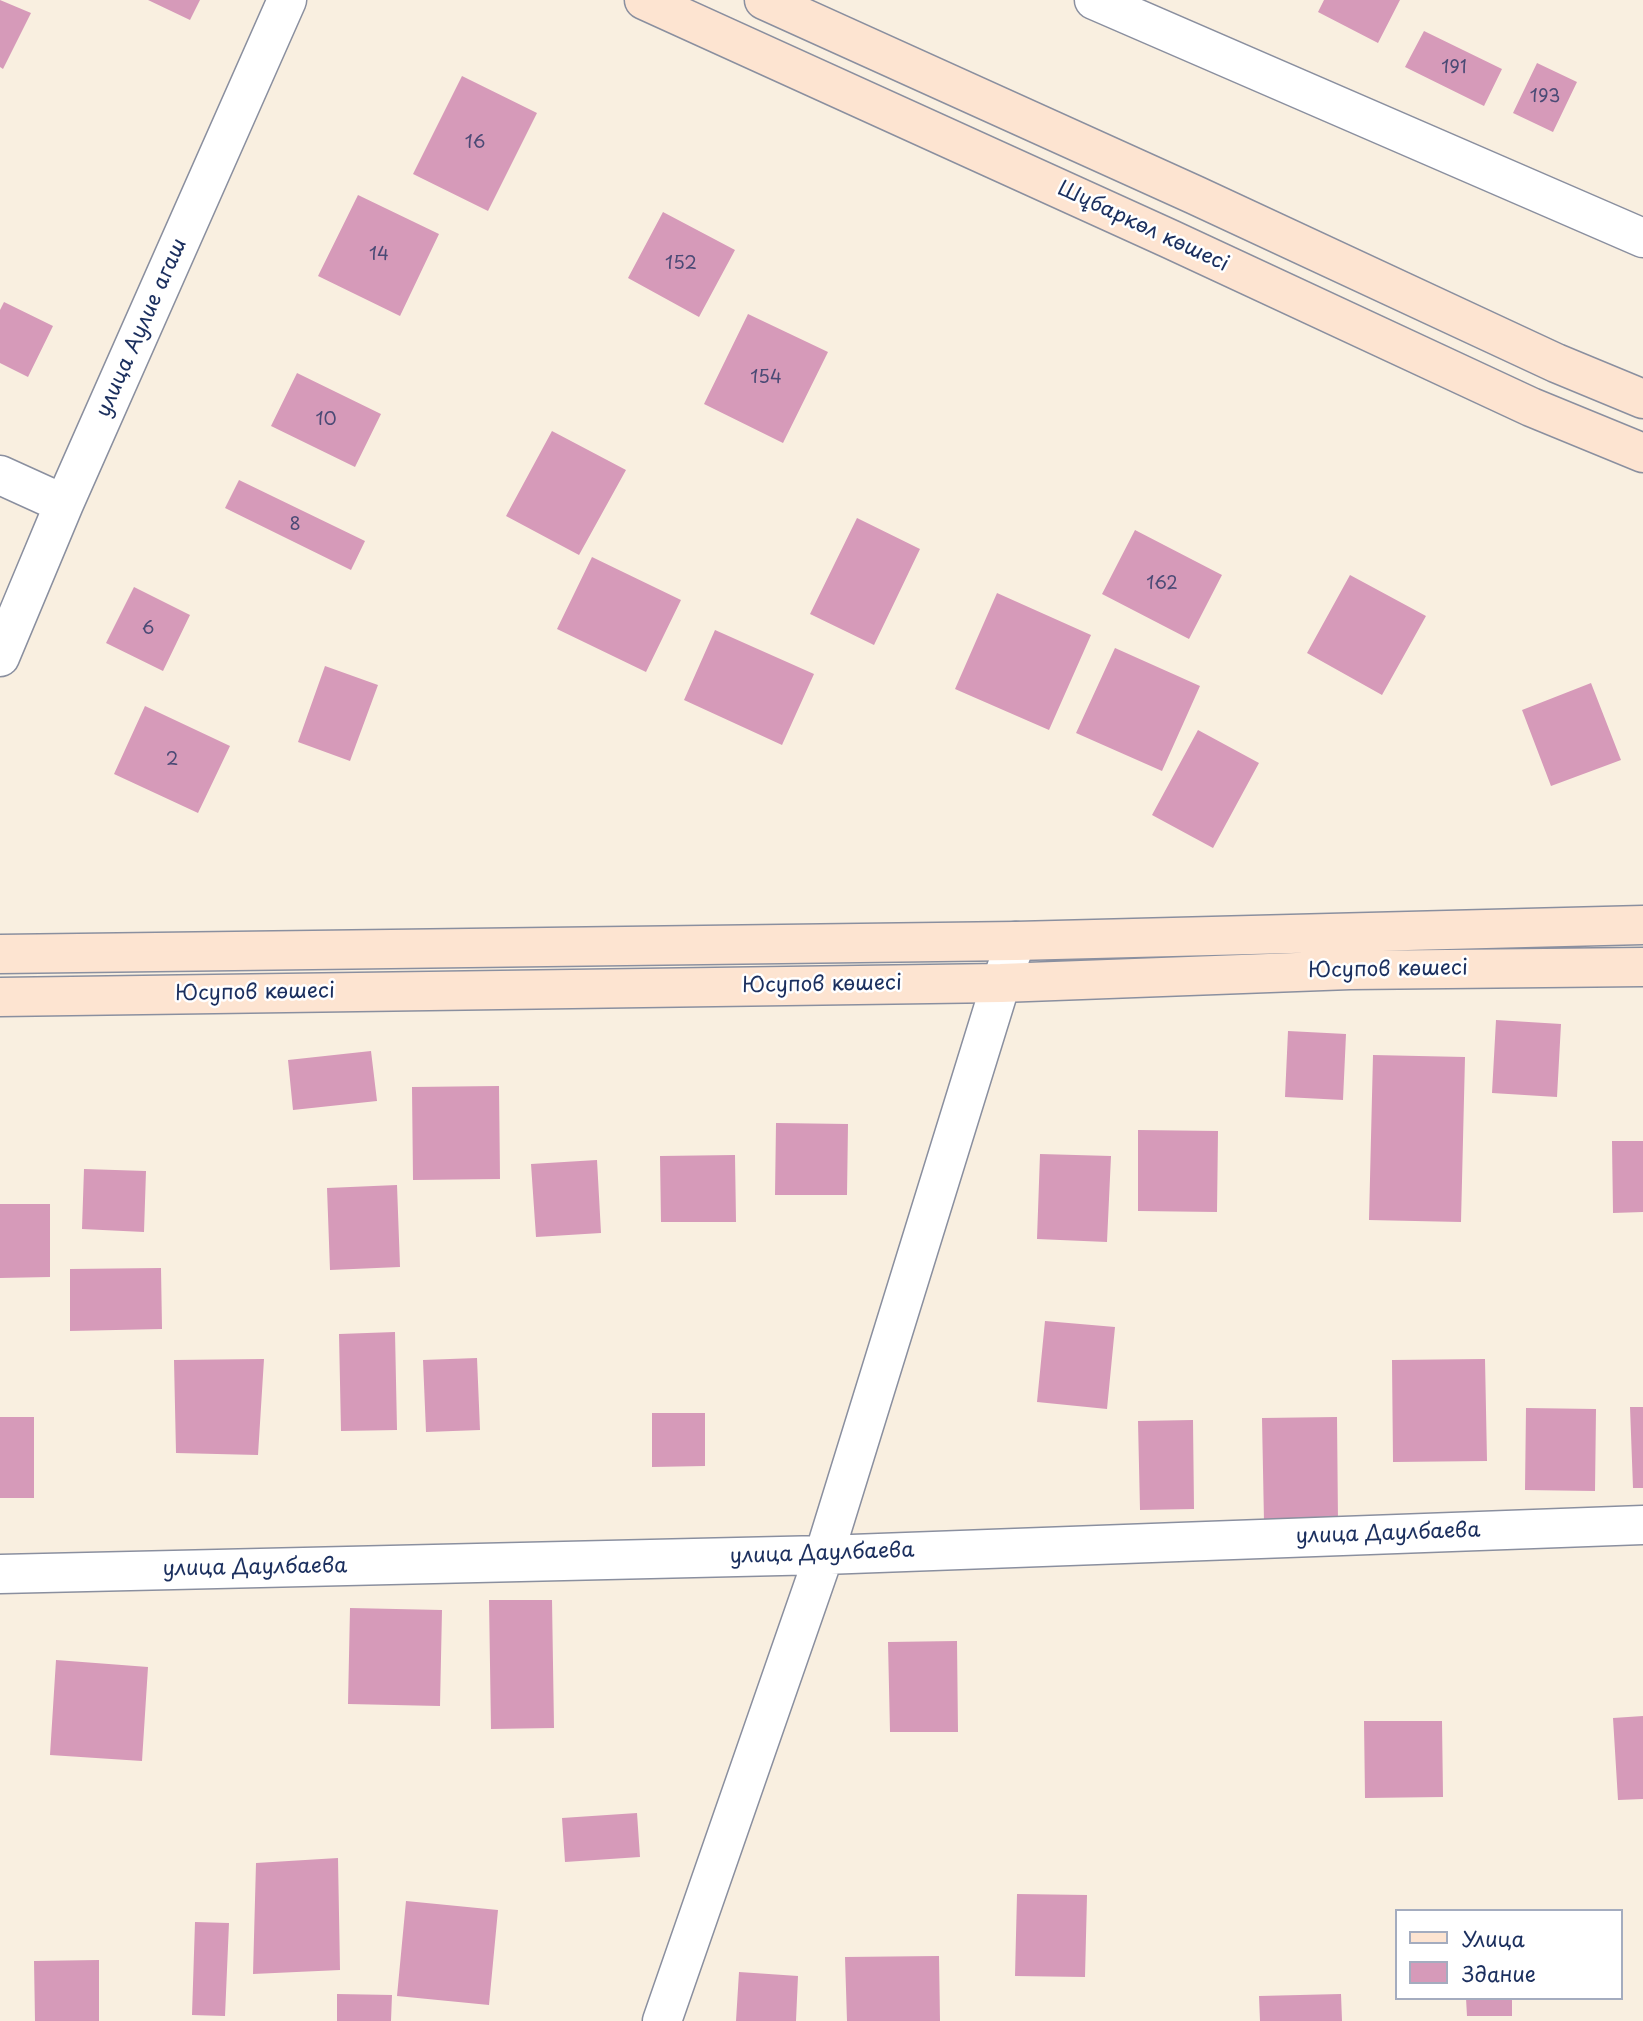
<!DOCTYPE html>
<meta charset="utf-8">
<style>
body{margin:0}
#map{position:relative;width:1643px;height:2021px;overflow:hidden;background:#f9efe0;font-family:"Playpen Sans",sans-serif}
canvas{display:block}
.legend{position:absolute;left:1395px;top:1909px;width:228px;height:91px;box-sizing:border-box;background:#fff;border:2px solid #a4acbf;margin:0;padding:9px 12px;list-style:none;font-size:21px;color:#1b2f5e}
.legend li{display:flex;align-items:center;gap:14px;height:35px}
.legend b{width:35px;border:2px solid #a4acbf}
</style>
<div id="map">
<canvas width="1643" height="2021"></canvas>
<ul class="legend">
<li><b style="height:9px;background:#fde4d1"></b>Улица</li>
<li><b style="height:19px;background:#d69ab9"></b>Здание</li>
</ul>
</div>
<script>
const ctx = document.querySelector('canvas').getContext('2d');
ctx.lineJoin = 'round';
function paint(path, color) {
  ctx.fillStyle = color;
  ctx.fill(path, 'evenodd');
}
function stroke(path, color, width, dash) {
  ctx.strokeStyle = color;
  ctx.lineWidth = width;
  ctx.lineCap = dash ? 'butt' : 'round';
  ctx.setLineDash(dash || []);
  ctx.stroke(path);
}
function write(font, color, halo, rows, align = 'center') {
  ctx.font = font + ' "Playpen Sans",sans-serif';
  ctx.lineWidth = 5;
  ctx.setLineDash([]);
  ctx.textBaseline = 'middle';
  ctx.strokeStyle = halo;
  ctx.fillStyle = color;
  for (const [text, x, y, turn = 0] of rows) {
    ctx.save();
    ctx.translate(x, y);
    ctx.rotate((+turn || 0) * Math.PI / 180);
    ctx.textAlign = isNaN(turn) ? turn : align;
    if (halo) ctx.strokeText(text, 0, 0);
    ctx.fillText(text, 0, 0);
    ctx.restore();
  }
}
paint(new Path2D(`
 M0,0L31,13L3,69L0,67Z
 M148,0H200L190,20Z
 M1324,0H1400L1378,43L1318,12Z
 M1424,31L1502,69L1484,106L1405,67Z
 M1537,63L1577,82L1553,132L1513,113Z
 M462,76L537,113L488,211L413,174Z
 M358,195L439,234L400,316L318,276Z
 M663,212L735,250L699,317L628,278Z
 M4,302L53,326L28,377L0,363V310Z
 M748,314L828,352L783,443L704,404Z
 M297,373L381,414L355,467L271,426Z
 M552,431L626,470L579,555L506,516Z
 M239,480L365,541L351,570L225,508Z
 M857,518L920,549L874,645L810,614Z
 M1135,530L1222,575L1189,639L1102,594Z
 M592,557L681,600L646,672L557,629Z
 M1350,575L1426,616L1382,695L1307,653Z
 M134,587L190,615L163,671L106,643Z
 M997,593L1091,635L1049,730L955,689Z
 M715,630L814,674L782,745L684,700Z
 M1115,648L1200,686L1162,771L1076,733Z
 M325,666L378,685L350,761L298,742Z
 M1591,683L1621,760L1551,786L1522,710Z
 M145,706L230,746L198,813L114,774Z
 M1198,730L1259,763L1213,848L1152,815Z
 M1496,1020L1561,1024L1557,1097L1492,1093Z
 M1288,1031L1346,1034L1343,1100L1285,1097Z
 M371,1051L377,1101L293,1110L288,1060Z
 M1373,1055L1465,1057L1461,1222L1369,1220Z
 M499,1086L500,1179L413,1180L412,1087Z
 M776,1123L848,1124L847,1195H775Z
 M1138,1130L1218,1131L1217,1212L1138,1211Z
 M1612,1141H1643V1212L1613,1213Z
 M1040,1154L1111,1156L1107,1242L1037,1239Z
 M735,1155L736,1222H661L660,1156Z
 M597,1160L601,1233L536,1237L531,1164Z
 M84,1169L146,1171L144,1232L82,1229Z
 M397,1185L400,1267L330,1270L327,1188Z
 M0,1204H50V1277L0,1278Z
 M161,1268L162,1329L70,1331V1269Z
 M1045,1321L1115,1327L1107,1409L1037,1402Z
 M395,1332L397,1430L341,1431L339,1334Z
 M477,1358L480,1430L426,1432L423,1360Z
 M264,1359L258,1455L176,1453L174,1360Z
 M1485,1359L1487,1461L1393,1462L1392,1360Z
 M1630,1407H1643V1488H1633Z
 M1526,1408L1596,1409L1595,1491L1525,1490Z
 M652,1413H705V1466L652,1467Z
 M0,1417H34V1498H0Z
 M1337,1417L1338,1522H1264L1262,1418Z
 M1193,1420L1194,1509L1140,1510L1138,1421Z
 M489,1600H552L554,1728L491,1729Z
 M350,1608L442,1610L440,1706L348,1704Z
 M957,1641L958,1732H890L888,1642Z
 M56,1660L148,1667L142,1761L50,1755Z
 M1643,1716V1799L1618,1800L1613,1718Z
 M1364,1721H1442L1443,1797L1365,1798Z
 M637,1813L640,1857L565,1862L562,1818Z
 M338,1858L340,1970L253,1974L256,1863Z
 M1017,1894L1087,1895L1085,1977L1015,1976Z
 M406,1901L498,1910L489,2005L397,1996Z
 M195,1922L229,1923L225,2016L192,2015Z
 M939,1956L940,2021H847L845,1957Z
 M99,1960V2021H35L34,1961Z
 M739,1972L798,1976L796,2021H736Z
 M337,1994L392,1995L391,2021H337Z
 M1341,1994L1342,2021H1260L1259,1996Z
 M1466,1998H1512V2016H1467Z`), '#d69ab9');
const street = new Path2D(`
 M1094,0L1643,238
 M0,475L64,504
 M0,657L64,504L287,0
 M0,1574L824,1555L1643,1525
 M662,2021L824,1555L1001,983L1016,941`);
const secondary = new Path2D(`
 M644,0L1170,239L1531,407L1643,453
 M764,0L1195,195L1556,363L1643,399
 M0,954L1016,941L1643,925
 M0,997L1001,983L1350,970L1643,967`);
stroke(street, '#8a8f9f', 41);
stroke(secondary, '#8a8f9f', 41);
stroke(street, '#fff', 38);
stroke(secondary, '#fde4d1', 38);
write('18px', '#4a4a75', null, [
 ["191",1454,68],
 ["193",1545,97],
 ["16",475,143],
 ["14",379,255],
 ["152",681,264],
 ["154",766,378],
 ["10",326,420],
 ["8",295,525],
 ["162",1162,584],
 ["6",148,629],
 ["2",172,760]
]);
write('21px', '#1b2f5e', '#fff', [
 ["Шұбаркөл көшесі",1143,227,25],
 ["улица Аулие агаш",142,328,-66],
 ["Юсупов көшесі",1388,970,-1],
 ["Юсупов көшесі",822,985,-1],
 ["Юсупов көшесі",255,993,-1],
 ["улица Даулбаева",1388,1534,-2],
 ["улица Даулбаева",822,1554,-2],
 ["улица Даулбаева",255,1568,-1]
]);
</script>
